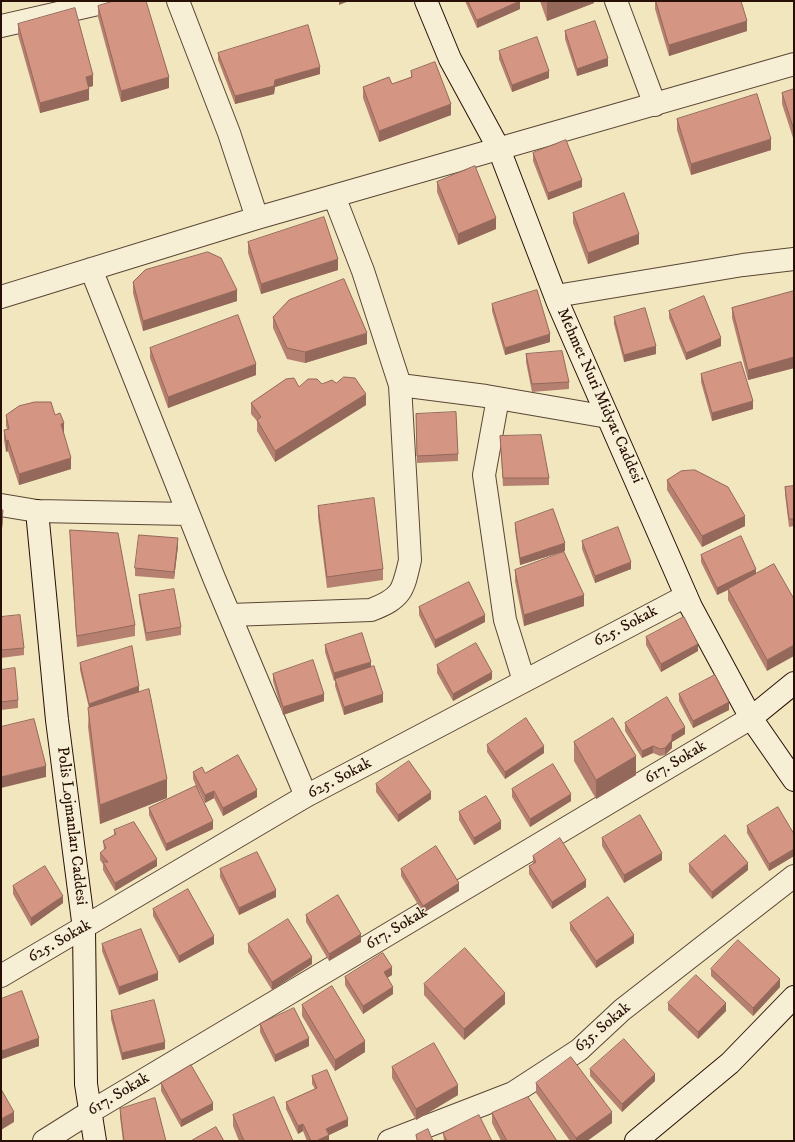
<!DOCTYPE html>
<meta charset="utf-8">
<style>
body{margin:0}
#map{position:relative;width:795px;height:1142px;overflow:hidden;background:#f2e6be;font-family:"IM FELL DW Pica",serif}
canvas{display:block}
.frame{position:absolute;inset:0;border:2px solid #281007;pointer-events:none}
</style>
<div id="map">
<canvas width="795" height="1142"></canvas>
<div class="frame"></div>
</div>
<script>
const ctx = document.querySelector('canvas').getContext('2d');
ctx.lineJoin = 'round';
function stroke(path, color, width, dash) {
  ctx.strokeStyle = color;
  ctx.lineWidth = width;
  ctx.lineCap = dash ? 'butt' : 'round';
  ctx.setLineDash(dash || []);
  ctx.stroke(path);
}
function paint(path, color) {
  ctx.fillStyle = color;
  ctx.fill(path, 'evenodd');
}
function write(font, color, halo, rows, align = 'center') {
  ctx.font = font + ' "IM FELL DW Pica",serif';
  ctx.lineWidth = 3;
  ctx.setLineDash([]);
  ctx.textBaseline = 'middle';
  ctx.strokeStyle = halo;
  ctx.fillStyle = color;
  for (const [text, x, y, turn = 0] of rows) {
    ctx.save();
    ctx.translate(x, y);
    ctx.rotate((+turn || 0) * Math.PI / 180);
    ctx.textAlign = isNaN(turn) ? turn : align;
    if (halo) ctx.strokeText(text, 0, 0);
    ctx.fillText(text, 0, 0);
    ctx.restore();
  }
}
const street = new Path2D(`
 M178,1L229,133L257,218
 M616,1L655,105
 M1,26L111,1
 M91,269L214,578L306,796
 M556,296L743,265L794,259
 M1,297L257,218L794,64
 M400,385L486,396L608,417
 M498,398L484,475L505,620L524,681
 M1,505L37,511L188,514
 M230,615L371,610C402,598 403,591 410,560L400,385L363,271L334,196
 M1,976L306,796L686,596
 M44,1141L90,1112L751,718
 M389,1141L513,1093L579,1050L622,1010L794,876`);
const secondary = new Path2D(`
 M426,1L450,59L499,149L558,303L691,607L751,718L794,780
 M37,511L57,720L84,929L86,1084L95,1141
 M751,718L794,683
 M636,1141L730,1063L794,997`);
stroke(street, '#5a4635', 24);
stroke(secondary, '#281007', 24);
stroke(street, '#f7efd5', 22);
stroke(secondary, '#f7efd5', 22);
paint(new Path2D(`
 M465,1H520V9L477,28Z
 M540,1H594V3L547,21Z
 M655,1H741L747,31L669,56L655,9Z
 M98,6L169,88L121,102L98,17Z
 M18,24L93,86L89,87V100L40,113L18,35Z
 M565,31L608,66L577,76L565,39Z
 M499,51L549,78L512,92L499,59Z
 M218,53L320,74L275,87L274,94L235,104L218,60Z
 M411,71L451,115L379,142L363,98V87L392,84L411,77Z
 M794,89V141L782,104V93Z
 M677,119L771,150L691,175L677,130Z
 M533,153L582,187L548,200L533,161Z
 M437,182L496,229L458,245L437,192Z
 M573,213L639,244L588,264L573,223Z
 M248,242L338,270L261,294L248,253Z
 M133,282L237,301L143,331L133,293Z
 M794,291V368L748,380L732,318V308Z
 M492,304L550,342L505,355L492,311Z
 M669,311L721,346L686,360L669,318Z
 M273,317L367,344L305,363L287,359L273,328Z
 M614,317L656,354L624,362L614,324Z
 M150,348L256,375L168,408L150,358Z
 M526,354L569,382V389L532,392L526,362Z
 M701,374L753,409L712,421L701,382Z
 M336,383L366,405L275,462L257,431V421L251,414V403L299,387L322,384Z
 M416,414L458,454V461L417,463Z
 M6,415H55L64,434L71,469L19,485L8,451L6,452L4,440V430L7,429L6,426Z
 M500,436L549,478V485L503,486Z
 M667,480L745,526L702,547L667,490Z
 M794,486V526L789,527L785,494V487Z
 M318,506L383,569V580L327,588L318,517Z
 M515,523L565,551L520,565L515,530Z
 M70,530L135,625V636L77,647L70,541Z
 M582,541L631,569L595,583L582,549Z
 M178,546L174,579L135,576V568Z
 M701,555L756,574L774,564L767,671L728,600V590L717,595L701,562Z
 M515,570L584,606L524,626L515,581Z
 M139,595L181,627V635L146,641L139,602Z
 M419,607L485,622L435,648L419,615Z
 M1,617L24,648V655L1,658Z
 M646,637L698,651L661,672L646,645Z
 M325,645L371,667L383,702L344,715L335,686V680L334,681L325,652Z
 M80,663L139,692L167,798L100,824L88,727L89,708L80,670Z
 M437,665L492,679L453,701L437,673Z
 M1,670L18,700V708L1,710Z
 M273,674L324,701L283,715L273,681Z
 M679,694L729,710L693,728L679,701Z
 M625,723L685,734L672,742V748L665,755L660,756L653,753L642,758L625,731Z
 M574,742L636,775L596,799L574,761Z
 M487,745L544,753L505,779L487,752Z
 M193,772L205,773L257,797L223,816L214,798L205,803L197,786L213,829L166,851L149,815V808L196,786L193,779Z
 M376,784L431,799L398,822L376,792Z
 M512,789L571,801L530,827L512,797Z
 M459,812L501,829L474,845L459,820Z
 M747,826L794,834V856L769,871L747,833Z
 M114,830L157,866L115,891L103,870V864L100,860V853L104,850L103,841L114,835Z
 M602,838L662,860L624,883L602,846Z
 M533,856L586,887L552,909L529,874V866L533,864Z
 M689,864L748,870L712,899L689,872Z
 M220,869L276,897L239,915L220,877Z
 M401,869L459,891L423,913L401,876Z
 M13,886L63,903L31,926L13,894Z
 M153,909L214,944L179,963L153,916Z
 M306,915L361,942L329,961L306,922Z
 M570,923L634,943L596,968L570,930Z
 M102,944L158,980L119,995L102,951Z
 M248,944L312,964L272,990L248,952Z
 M711,969L780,987L753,1016L711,976Z
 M392,975L387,978L393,994L363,1014L345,985V977Z
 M424,984L505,1004L464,1040L424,995Z
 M1,999L39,1046L2,1059L1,1055Z
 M668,1003L726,1011L698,1039L668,1010Z
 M302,1005L365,1052L335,1071L302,1016Z
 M111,1011L165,1049L122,1060L111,1019Z
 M260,1024L309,1046L275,1062L260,1032Z
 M392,1067L458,1095L416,1120L392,1078Z
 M590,1069L655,1081L622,1112L590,1076Z
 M312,1076L348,1126L329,1135V1141H307L303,1131L298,1134L286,1109V1102L315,1089L312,1084Z
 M161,1083L213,1110L181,1127L161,1091Z
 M536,1083L612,1123L587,1141H570L536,1093Z
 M120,1109L166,1141H123L120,1117Z
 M492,1113L557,1141H501L492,1123Z
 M233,1115L293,1141H239L233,1126Z
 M443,1133L492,1141H444Z`), '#b68070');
paint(new Path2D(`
 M339,1H349L339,5Z
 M520,1V9L477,28V20Z
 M550,1H594V3L547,21V2Z
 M747,21V31L669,56V45Z
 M608,58V66L577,76V69Z
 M320,67V74L275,87L274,94L235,104V96L275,80Z
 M549,71V78L512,92V85Z
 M93,75V86L86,88V77Z
 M169,77V88L121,102V91Z
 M89,89V100L40,113V103Z
 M451,104V115L379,142V131Z
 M771,139V150L691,175V164Z
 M582,180V187L548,200V193Z
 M496,218V229L458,245V234Z
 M639,234V244L588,264V253Z
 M338,259V270L261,294V284Z
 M237,290V301L143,331V321Z
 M367,333V344L305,363V352Z
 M550,334V342L505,355V348Z
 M721,338V346L686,360V353Z
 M656,346V354L624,362V355Z
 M794,357V368L748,380V370Z
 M256,364V375L168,408V397Z
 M366,394V405L275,462V451Z
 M753,401V409L712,421V413Z
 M64,423V434L61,435V424Z
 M8,440V451L6,452V441Z
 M71,458V469L19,485V474Z
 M3,510V517L1,541V534Z
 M745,516V526L702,547V536Z
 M178,538V546L174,579V572Z
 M565,543V551L520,565V558Z
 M631,562V569L595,583V576Z
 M756,569V576L717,595V588Z
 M584,595V606L524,626V615Z
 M485,615V622L435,648V640Z
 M698,644V651L661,672V664Z
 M794,645V656L767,671V660Z
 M371,662V669L335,679L334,681V673Z
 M492,672V679L453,701V694Z
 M139,686V694L89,711V704Z
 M324,694V701L283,715V707Z
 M383,694V702L344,715V707Z
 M729,702V710L693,728V721Z
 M685,727V734L672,742V748L665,755V748L672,735Z
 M544,746V753L505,779V772Z
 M653,746V753L642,758V751Z
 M636,756V775L596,799V780Z
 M46,766V777L1,788V777Z
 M167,779V798L100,824V805Z
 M257,790V797L223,816V808Z
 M214,791V798L205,803V795Z
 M431,792V799L398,822V815Z
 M571,794V801L530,827V819Z
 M213,821V829L166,851V844Z
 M501,821V829L474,845V838Z
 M794,849V856L769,871V864Z
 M662,853V860L624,883V875Z
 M157,859V866L115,891V883Z
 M748,863V870L712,899V892Z
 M586,880V887L552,909V902Z
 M459,883V891L423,913V906Z
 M276,890V897L239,915V908Z
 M63,896V903L31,926V918Z
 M361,934V942L329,961V954Z
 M634,935V943L596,968V961Z
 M214,936V944L179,963V956Z
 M312,957V964L272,990V982Z
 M392,967V975L384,980V972Z
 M158,973V980L119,995V987Z
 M780,979V987L753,1016V1008Z
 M393,987V994L363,1014V1006Z
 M505,993V1004L464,1040V1029Z
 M726,1003V1011L698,1039V1032Z
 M39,1038V1046L2,1059V1051Z
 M309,1038V1046L275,1062V1055Z
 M365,1041V1052L335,1071V1060Z
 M165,1042V1049L122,1060V1053Z
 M655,1074V1081L622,1112V1104Z
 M458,1085V1095L416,1120V1109Z
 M213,1103V1110L181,1127V1120Z
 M14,1112V1122L1,1130V1119Z
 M612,1112V1123L587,1141H576V1138Z
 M348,1119V1126L329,1135V1141H316L326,1129Z
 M303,1124V1131L298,1134V1126Z`), '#94685b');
const building = new Path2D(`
 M114,1H146L169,77L121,91L98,6Z
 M468,1H520L477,20Z
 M656,1H741L747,21L669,45Z
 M75,8L93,75L86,77L89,89L40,103L18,24Z
 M595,21L608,58L577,69L565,31Z
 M308,25L320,67L275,80L274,86L235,96L218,53Z
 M537,37L549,71L512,85L499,51Z
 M435,62L451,104L379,131L363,87L389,77L392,84L412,77L411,71Z
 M794,89V130L782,93Z
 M757,94L771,139L691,164L677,119Z
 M566,140L582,180L548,193L533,153Z
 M475,166L496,218L458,234L437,182Z
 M624,193L639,234L588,253L573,213Z
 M324,217L338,259L261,284L248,242Z
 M208,252L221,258L237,290L143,321L133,282L145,270Z
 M344,279L367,333L305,352L287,348L273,317L289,300Z
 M537,290L550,334L505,348L492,304Z
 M794,291V357L748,370L732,308Z
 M704,296L721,338L686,353L669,311Z
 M645,308L656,346L624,355L614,317Z
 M238,315L256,364L168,397L150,348Z
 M562,351L569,382L532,384L526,354Z
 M741,362L753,401L712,413L701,374Z
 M344,377L355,378L366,394L275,451L257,420L261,417L251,403L286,379L294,378L299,387L308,379H317L322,384L332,380L336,383Z
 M35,402H51L55,415L60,413L64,423L61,424L71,458L19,474L8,440L6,441L4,430L9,429L6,415L19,406Z
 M456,412L458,454L417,456L416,414Z
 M541,435L549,478H503L500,436Z
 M695,470L728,487L745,516L702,536L667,480L681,471Z
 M794,486V519H789L785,487Z
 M374,498L383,569L327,577L318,506Z
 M553,509L565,543L520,558L515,523Z
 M1,510H3L1,534Z
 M618,527L631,562L595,576L582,541Z
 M70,530L118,533L135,625L77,636Z
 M139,535L178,538L174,572L135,568Z
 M741,536L756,569L717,588L701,555Z
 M564,552L584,595L524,615L515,570Z
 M774,564L794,599V645L767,660L728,589Z
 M469,582L485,615L435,640L419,607Z
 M174,589L181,627L146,633L139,595Z
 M20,615L24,648L1,650V617Z
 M684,617L698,644L661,664L646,637Z
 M362,633L371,662L334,673L325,645Z
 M476,643L492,672L453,694L437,665Z
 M132,646L139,686L89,704L80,663Z
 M313,660L324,694L283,707L273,674Z
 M374,666L383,694L344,707L335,679Z
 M15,668L18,700L1,702V670Z
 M715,675L729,702L693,721L679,694Z
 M149,689L167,779L100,805L88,708Z
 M667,697L685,727L672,735V740L665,748L660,749L653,746L642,751L625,723Z
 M526,718L544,746L505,772L487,745Z
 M613,718L636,756L596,780L574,742Z
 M34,719L46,766L1,777V727Z
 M238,755L257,790L223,808L214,791L205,795L193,772L202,767L205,773Z
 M409,761L431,792L398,815L376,784Z
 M553,764L571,794L530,819L512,789Z
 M196,786L213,821L166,844L149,808Z
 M486,796L501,821L474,838L459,812Z
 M778,807L794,834V849L769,864L747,826Z
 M640,815L662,853L624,875L602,838Z
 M134,822L157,859L115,883L103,862H108L100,853L106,848L103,841L116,834L114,830Z
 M725,835L748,863L712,892L689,864Z
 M560,838L586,880L552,902L529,866L536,862L533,856Z
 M436,846L459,883L423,906L401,869Z
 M257,852L276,890L239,908L220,869Z
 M45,866L63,896L31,918L13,886Z
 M188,889L214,936L179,956L153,909Z
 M338,895L361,934L329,954L306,915Z
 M608,897L634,935L596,961L570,923Z
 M288,919L312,957L272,982L248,944Z
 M141,929L158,973L119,987L102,944Z
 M738,940L780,979L753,1008L711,969Z
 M465,948L505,993L464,1029L424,984Z
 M383,953L392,967L384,972L393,987L363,1006L345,977Z
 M696,975L726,1003L698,1032L668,1003Z
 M332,986L365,1041L335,1060L302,1005Z
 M22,991L39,1038L2,1051L1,1047V999Z
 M154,1000L165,1042L122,1053L111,1011Z
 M294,1008L309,1038L275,1055L260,1024Z
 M624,1039L655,1074L622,1104L590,1069Z
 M434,1043L458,1085L416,1109L392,1067Z
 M571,1057L612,1112L576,1138L536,1083Z
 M191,1065L213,1103L181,1120L161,1083Z
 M327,1070L348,1119L326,1129L329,1135L316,1141H311L303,1124L298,1126L286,1102L317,1088L312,1076Z
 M1,1089L14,1112L1,1119Z
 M274,1097L293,1141H244L233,1115Z
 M528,1097L557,1141H507L492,1113Z
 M155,1098L166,1141H124L120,1109Z
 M479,1115L492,1141H447L443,1133Z
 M216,1127L224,1141H191Z
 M428,1129L433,1141H416L417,1140L416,1135Z`);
paint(building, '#d49582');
stroke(building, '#94685b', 1);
write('16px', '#281007', '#f7efd5', [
 ["Mehmet Nuri Midyat Caddesi",599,396,66],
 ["625. Sokak",626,627,-28],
 ["617. Sokak",676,763,-31],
 ["625. Sokak",340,779,-28],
 ["Polis Lojmanları Caddesi",71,826,83],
 ["617. Sokak",397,929,-31],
 ["625. Sokak",60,942,-30],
 ["635. Sokak",603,1028,-40],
 ["617. Sokak",119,1095,-31]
]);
</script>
